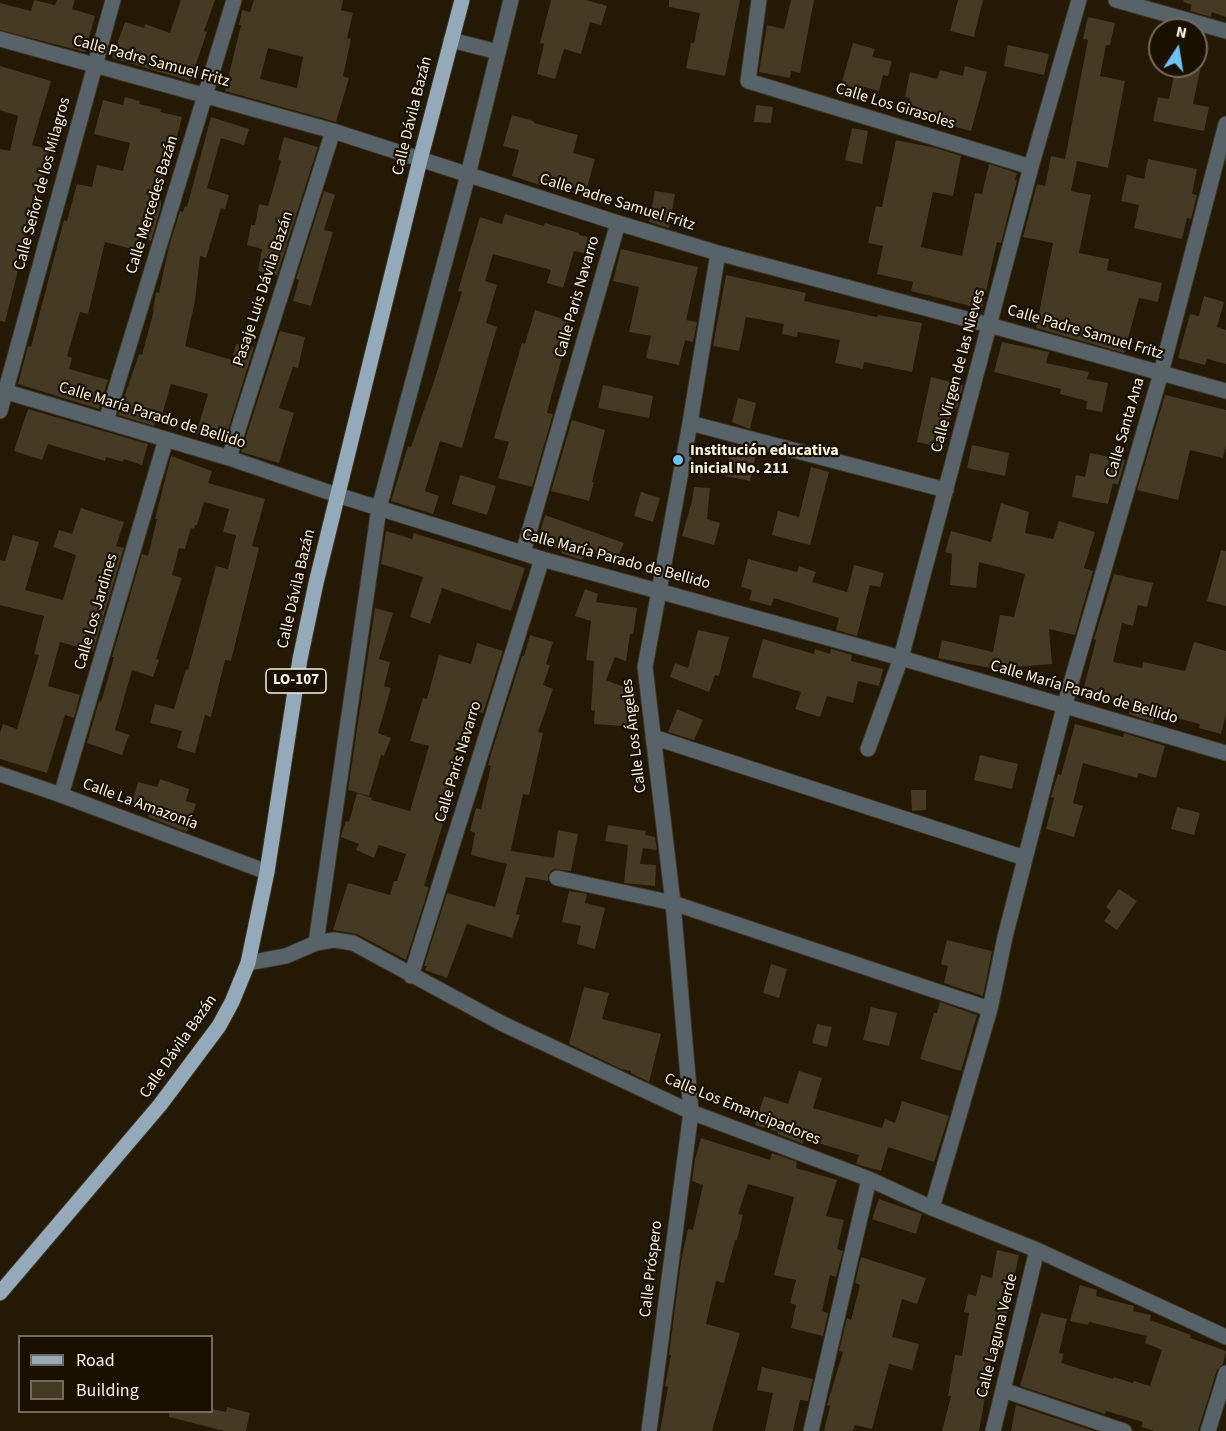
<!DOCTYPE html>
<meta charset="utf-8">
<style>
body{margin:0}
#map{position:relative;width:1226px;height:1431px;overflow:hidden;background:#231904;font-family:"Source Sans 3",sans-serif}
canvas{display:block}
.legend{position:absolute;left:18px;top:1335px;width:195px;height:78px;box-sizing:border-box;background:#1a1000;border:2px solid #736a5c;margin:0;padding:8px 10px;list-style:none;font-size:18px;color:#f9f2e5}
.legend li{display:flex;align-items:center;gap:12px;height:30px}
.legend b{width:30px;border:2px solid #736a5c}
.north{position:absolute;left:1148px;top:18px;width:60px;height:60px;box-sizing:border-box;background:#1a1000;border:2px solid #736a5c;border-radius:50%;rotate:12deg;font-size:16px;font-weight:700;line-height:24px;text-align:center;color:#f9f2e5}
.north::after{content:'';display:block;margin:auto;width:21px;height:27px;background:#70c1f4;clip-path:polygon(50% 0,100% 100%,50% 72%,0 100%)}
</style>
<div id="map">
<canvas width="1226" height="1431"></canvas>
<ul class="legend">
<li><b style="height:8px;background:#94aaba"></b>Road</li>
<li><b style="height:16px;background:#453a23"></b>Building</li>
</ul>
<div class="north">N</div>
</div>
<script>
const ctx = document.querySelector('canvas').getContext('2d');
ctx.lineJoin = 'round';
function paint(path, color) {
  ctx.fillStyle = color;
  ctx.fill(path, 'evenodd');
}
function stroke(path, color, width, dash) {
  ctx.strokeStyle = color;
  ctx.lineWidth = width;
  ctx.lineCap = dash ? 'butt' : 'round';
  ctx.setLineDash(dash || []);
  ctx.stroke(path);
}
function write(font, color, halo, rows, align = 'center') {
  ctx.font = font + ' "Source Sans 3",sans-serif';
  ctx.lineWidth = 4.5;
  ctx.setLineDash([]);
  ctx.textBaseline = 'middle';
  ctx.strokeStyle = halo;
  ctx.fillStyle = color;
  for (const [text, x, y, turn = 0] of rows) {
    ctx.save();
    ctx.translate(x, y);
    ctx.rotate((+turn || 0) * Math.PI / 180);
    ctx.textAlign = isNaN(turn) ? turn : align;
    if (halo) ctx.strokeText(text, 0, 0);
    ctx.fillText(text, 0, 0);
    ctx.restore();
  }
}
paint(new Path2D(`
 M34,0L55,5L57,0H75L72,9L95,16L85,52L0,30V3L31,11Z
 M181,0H215L204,31L207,32L190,81L112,58L125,22L144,28L145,24L170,33Z
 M254,0H343L341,10L353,13L347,38L351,39L343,76L349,78L336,122L225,91L241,25H239L242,10L250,12ZM268,48L303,57L297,88L260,79Z
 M551,0H586L607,6L601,25L590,22L581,54L564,49L555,79L537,74L544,44L540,43Z
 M669,0H740L725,76L686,68L691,43H694L700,13L669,7Z
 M791,0H814L800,73L791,71L790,78L759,72L767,25L784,29Z
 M958,0H983L974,37L950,31Z
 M1184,0H1226V17L1212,12L1211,17L1190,11L1192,5L1183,2Z
 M1088,17L1115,23L1110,45H1106L1100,76L1125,81L1108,168L1077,161L1071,191L1091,195L1079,253L1109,259L1107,270L1162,283L1158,302L1139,298L1124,353L1036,328L1053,243L1023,237L1037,184L1045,186L1051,156L1065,159L1088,40L1083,39Z
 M853,43L875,49L872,57L892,61L888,76L883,75L879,91L864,87L860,102L838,96Z
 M1008,45L1049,54L1044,75L1004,66Z
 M0,66L51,81L32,145L50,150L44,171H46L35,215H32L5,322L0,321V149L10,151L18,116L0,110Z
 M965,66L987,72L971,131L905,114L910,98L905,97L910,72L937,79L940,70L963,76Z
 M1176,66H1201L1193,104L1209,107L1204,131L1153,121L1158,97L1169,99Z
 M125,97L140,101L139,104L161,109L160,112L182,117L170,164L168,163L159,198L161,199V206L151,241L139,237L136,250L105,242L88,314L80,312L67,356L72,358L69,369L108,380L99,409L18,384L28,346L31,347L53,262L64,220L67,221L77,184L92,187L97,165L123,171L130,143L94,134L103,100L123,105Z
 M756,105L773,107L771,123L754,122Z
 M512,115L534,121V123L578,135L573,153L595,159L586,191L564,185L563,190L543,186L512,176L519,150L503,146Z
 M211,117L249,129L244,145L221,138L207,188L229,195L225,209L221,208L206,258L200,256L195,301L185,346L232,360L236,344L254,347L224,443L196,434L208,394L171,384L162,415L158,414L154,426L118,415L139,354L142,355L154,310H153L156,292L159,293L169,246L180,211L183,212L185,206L187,207Z
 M852,128L868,131L862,164L845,160Z
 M284,137L318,147L277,275L258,271L262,249L247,245L251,225H255L259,204L268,206L281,161L278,160Z
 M896,140L936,148L961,156L953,196L933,192L921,247L962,256L975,193L982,194L989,164L1017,173L1015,180H1017L1001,243L997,242L982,309L911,291L913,282L877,274L883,246L868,243L876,206L882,207Z
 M1148,159L1197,169L1192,194L1197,195L1191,219L1187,218L1182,239L1134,228L1139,205L1121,201L1127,175L1144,179Z
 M324,191L335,195L324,230L333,232L311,306L293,301L299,280L296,279Z
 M655,191L675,194L669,228L649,222Z
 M505,214L544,226L545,223L579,233V235L597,239L594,255L574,251L563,288L547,283L551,270L493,254L485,281L497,285L486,323L497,327L462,448L440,441L425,491L439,496L433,514L391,501L408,446L411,447L434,381L462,292L458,291L480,217L502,224Z
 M621,249L698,267L686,320L697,322L693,342L685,340L679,365L646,358L651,336L629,332L639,287L613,281Z
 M726,275L806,293L804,301L877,317L878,315L922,323L912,372L864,362L863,369L835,363L840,340L798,332L797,337L782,334L784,324L746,317L739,351L713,346Z
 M1204,296L1224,302L1217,327L1226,330V364L1207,359L1205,365L1178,358L1190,314L1199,316Z
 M535,310L572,322L551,397L547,413L553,414L532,487L498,478L509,442L494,438L522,343L525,344Z
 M280,331L305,337L298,368L293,367L279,408L294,413L279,463L241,452Z
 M1002,342L1049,352L1046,363L1089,372L1087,379L1108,383L1102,412L1086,409L1087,401L1060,394L1061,389L994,372Z
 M931,377L963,385L957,409L952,408L944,448L917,442Z
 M603,385L653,396L649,418L598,408Z
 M1165,395L1226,410V445L1223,458L1190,450L1178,500L1137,490Z
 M738,398L756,403L750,429L732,422Z
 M28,409L148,444L142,465L124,459L123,462L106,457L105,461L48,444L42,460L14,451Z
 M572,420L605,430L592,482H594L589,501L551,491Z
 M732,444L746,448L745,452L756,454L750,481L725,476Z
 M972,445L1009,453L1005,476L967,468Z
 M1090,453L1125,460L1118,485L1113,483L1108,504L1072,497L1076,475L1085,477Z
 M171,456L212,471L208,483L265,499L252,546L259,548L231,661L225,660L211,717L205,715L195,753L177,748L182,731L150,723L155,704L174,709L186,669L188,670L216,566L228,569L236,535L223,532L229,509L204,502L197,525H195L194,529L191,528L185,549L179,548L172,575L182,578L156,659L159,660L153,677L132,670L115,730L129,735L122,755L87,743L99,701L101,702L114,657H112L142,554L148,556L157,519H155Z
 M811,467L829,472L810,545L772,535L778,511L799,517Z
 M460,475L496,486L487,515L452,504Z
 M694,487L710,488L707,519L720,523L714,545L682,536L692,501Z
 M641,492L660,498L653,522L634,516Z
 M1001,503L1029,512L1025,533L1053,539L1059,521L1095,532L1084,568L1093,571L1075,635L1049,629L1052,664L1012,667L1011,672L938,658L942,640L993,652L1000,615L1014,617L1025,574L979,562L976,588L950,585L952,554L945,552L951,531L991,542Z
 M81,508L124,522L116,546L124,548L93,651L60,642L48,686L80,695L74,718L65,715L47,773L0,759V733L3,724L17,729L39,655L34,654L44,616L0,605V560L5,561L13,535L39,542L25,590L63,600L76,555L53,547L59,530L72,534Z
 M545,515L624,543L616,561L586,548L582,560L561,553L562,551L537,543Z
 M386,531L412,539L414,533L525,568L511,611L442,588L430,624L410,617L423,577L381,564Z
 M1221,550L1226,551V606L1207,601Z
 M748,559L797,572L799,566L816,572L812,582L847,592L854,565L884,573L880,587L870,585L857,636L836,630L839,618L774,598L771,606L749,600L752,590L741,587Z
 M1114,574L1153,583L1147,607L1138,605L1133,626L1122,623L1113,662L1142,668L1143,662L1185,671L1194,642L1226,651V714L1221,734L1199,728L1200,724L1156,713L1153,722L1129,714L1131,707L1082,695L1096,640L1094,639Z
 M585,589L598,594L596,602L637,608L633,634H630L626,661L615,657L606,680L636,692L634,709H639L638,727L594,724L595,707L594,711L591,710L594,661L586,660L591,621L575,616Z
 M375,608L393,613L379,659L390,662L384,686L391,688L378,733L391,738L384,756L381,755L369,796L348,790Z
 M698,630L729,637L719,676L715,675L709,692L670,677L675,663L688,668Z
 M530,635L553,642L546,664L550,665L543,685L553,689L538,732L543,733L529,795L523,794L509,859L511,851L554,858L558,830L578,834L571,871L553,869L548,875V881L526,877L516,914L520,915L512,938L467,924L447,978L425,970L427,966H424L447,893L495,907L507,864L471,855L475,833L470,831L476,808L481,809L491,766L488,765L491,754L522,656H524Z
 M763,639L814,654L815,649L830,654L831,649L852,655L851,661L883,669L879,686L858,681L853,703L827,696L820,717L795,709L801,692L752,677Z
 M477,643L503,651L483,713L470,709L456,756L463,758L430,866L424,886L429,887L406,960L357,934L333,930L348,883L390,895L394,881H397L406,854L379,845L374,858L356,850L359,844L341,837L342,832L346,821L349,822L357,793L372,798L371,800L410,811L429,746L410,741L423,698L427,699L439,655L471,664Z
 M677,709L703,720L694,740L668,732Z
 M1075,724L1123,737L1124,733L1165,746L1156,778L1139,773L1137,778L1083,763L1073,803L1083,806L1074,837L1046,829L1054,798L1051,797L1058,774L1061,775Z
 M980,755L1018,764L1012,789L974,780Z
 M160,779L189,789L186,801L196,804L187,832L148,817L150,809L132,804L138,782L157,787Z
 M911,790H926V810L912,811Z
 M1177,807L1200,813L1194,835L1171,829Z
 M608,825L646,831L645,835L655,837L657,850L643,848L640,864L656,865L655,886L624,883L628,845L605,841Z
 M1119,889L1137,901L1117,930L1104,921L1111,911L1106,907Z
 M569,891L587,894L585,903L605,908L595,949L577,944L581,926L562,922Z
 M947,940L992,951L983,996L944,983L948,966L941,964Z
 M771,964L787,969L779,998L763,993Z
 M584,987L609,993L602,1019L661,1034L649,1082L631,1073V1071L621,1069L569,1044Z
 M940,1002L977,1015L961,1071L920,1059L934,1013H937Z
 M871,1007L897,1013L889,1046L863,1040Z
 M817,1024L832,1027L827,1047L812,1043Z
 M799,1071L822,1078L813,1108L882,1128L885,1119L895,1123L902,1101L949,1116L934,1162L888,1147L881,1171L856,1164L859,1155L804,1139L803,1144L778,1134V1132L755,1125L764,1096L788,1104Z
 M701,1138L770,1160L772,1153L797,1162L796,1168L837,1180L826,1216L844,1220L837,1249L843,1251L836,1277L830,1275L822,1311L828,1313L823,1336L791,1328L796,1305L790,1303L796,1280L774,1275L794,1197L748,1184L738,1214L743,1215L737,1240H735L724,1283L716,1281L706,1324L740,1333L712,1431H660L668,1387L665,1386L671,1355H669L681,1261L688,1229L693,1230L703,1185L692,1181L695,1159Z
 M879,1199L922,1214L916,1234L872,1219Z
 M997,1250L1019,1255L1015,1274L1010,1273L1004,1303L1009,1304L1005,1322L1001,1321L994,1358H992L979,1431H942L951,1396H948L955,1355L962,1356L969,1313L964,1312L968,1294L976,1296L981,1275L992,1278Z
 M861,1257L926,1278L917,1304L902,1299L892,1337L919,1344L912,1370L889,1364L872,1429L855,1425L853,1431H824L830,1406L827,1405L843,1352L839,1351L847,1318L851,1320L860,1285L855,1283Z
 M1080,1285L1097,1290L1096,1296L1134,1306L1133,1311L1151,1315L1150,1320L1191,1335L1190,1338L1226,1351L1223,1364L1217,1370L1198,1431H1154L1141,1427L1143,1422L1106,1411L1105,1414L1020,1386L1041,1313L1067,1319L1059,1353L1064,1354L1061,1363L1113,1379L1114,1377L1133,1383L1134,1381L1150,1386L1162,1350L1145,1343L1147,1336L1089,1322L1088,1325L1070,1321Z
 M762,1367L813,1379L808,1401L800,1400L793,1431H765L773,1393L757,1390Z
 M1016,1405L1094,1431H1011Z
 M227,1407L250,1413L246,1431H224L169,1417V1412H212V1409L226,1412Z`), '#453a23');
const street = new Path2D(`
 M759,0L748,81L1031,167
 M1116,0L1226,31
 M0,39L333,131L618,223L718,253L989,325L1226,391
 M451,40L498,52
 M0,390L229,458L337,495L542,559L901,658L1226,753
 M0,411L113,0
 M106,421L234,0
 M690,423L946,490
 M229,458L333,131
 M523,553L618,223
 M653,737L1025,858
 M868,749L901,658L1031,167L1079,0
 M0,774L61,795L267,872
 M61,795L166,439
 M557,878L673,903L990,1009
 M316,943L379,508L468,175L511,0
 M248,963L286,956L316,943L334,940L353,943L503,1024L691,1112L869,1179L932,1208L1037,1250L1226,1337
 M411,976L542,559
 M932,1208L990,1009L1005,937L1064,707L1161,373L1226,124
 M1003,1390L1124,1431
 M649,1431L691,1112L673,903L645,667L690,423L718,253
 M811,1431L869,1179
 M993,1431L1037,1250
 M1208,1431L1226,1373`);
const primary = new Path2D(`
 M0,1293L160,1105L219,1026L232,1002L248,963L267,872L300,659L316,583L420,160L462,0`);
stroke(street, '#3d331f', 17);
stroke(primary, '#3d331f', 17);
stroke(street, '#576269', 15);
stroke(primary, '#94aaba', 15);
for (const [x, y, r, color] of [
 [678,460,6,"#70c1f4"]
]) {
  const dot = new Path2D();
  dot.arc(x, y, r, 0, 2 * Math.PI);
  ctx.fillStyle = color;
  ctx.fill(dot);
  stroke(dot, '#1a1000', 2);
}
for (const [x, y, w] of [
 [296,681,60]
]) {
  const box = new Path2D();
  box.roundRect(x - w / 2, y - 12, w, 24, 4.5);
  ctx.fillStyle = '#1a1000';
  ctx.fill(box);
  stroke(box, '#f9f2e5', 1.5);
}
write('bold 15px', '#f9f2e5', null, [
 ["LO-107",296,681]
]);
write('16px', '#f9f2e5', '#1a1000', [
 ["Calle Padre Samuel Fritz",151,62,15],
 ["Calle Los Girasoles",895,107,17],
 ["Calle Dávila Bazán",413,116,-76],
 ["Calle Señor de los Milagros",43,184,-75],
 ["Calle Padre Samuel Fritz",617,203,17],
 ["Calle Mercedes Bazán",153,205,-73],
 ["Pasaje Luis Dávila Bazán",264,289,-72],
 ["Calle Paris Navarro",578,297,-74],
 ["Calle Padre Samuel Fritz",1085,333,16],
 ["Calle Virgen de las Nieves",959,371,-75],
 ["Calle María Parado de Bellido",152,416,17],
 ["Calle Santa Ana",1126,428,-74],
 ["Calle María Parado de Bellido",616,560,15],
 ["Calle Dávila Bazán",297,589,-77],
 ["Calle Los Jardines",97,612,-74],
 ["Calle María Parado de Bellido",1084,693,16],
 ["Calle Los Ángeles",635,736,-97],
 ["Calle Paris Navarro",459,762,-73],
 ["Calle La Amazonía",140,805,20],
 ["Calle Dávila Bazán",179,1047,-55],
 ["Calle Los Emancipadores",742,1110,22],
 ["Calle Próspero",652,1269,-83],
 ["Calle Laguna Verde",998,1336,-76]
]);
write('bold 16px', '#f9f2e5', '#1a1000', [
 ["Institución educativa",690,451],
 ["inicial No. 211",690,469]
], 'left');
</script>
